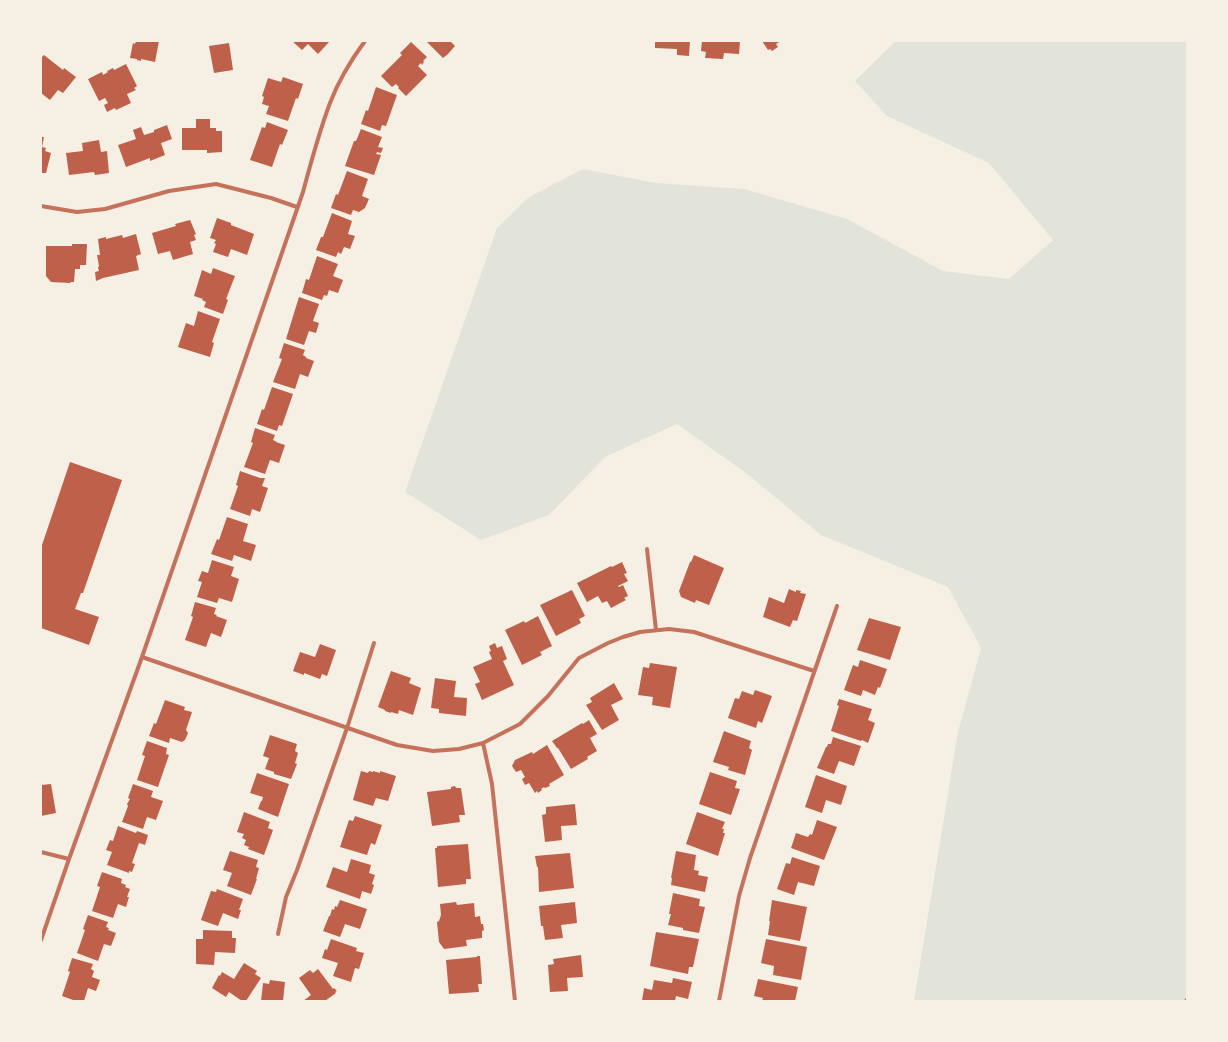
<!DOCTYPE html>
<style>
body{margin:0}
#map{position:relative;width:1228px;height:1042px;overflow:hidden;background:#f6efe4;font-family:Jost,sans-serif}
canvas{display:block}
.frame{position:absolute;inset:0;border:42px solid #f6efe4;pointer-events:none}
</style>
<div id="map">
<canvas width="1228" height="1042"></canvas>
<div class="frame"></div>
</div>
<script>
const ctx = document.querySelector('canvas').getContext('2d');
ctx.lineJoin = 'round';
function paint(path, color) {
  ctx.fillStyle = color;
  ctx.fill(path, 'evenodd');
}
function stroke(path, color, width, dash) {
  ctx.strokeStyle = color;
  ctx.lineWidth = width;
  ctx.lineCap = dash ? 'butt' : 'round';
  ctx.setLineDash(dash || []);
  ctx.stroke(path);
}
paint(new Path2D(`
 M896,41H1187V1001H914L958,732L981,648L948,587L821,535L746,473L677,424L605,457L549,515L481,540L405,492L497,228L529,197L583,169L656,183L744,189L847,219L943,271L1009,279L1053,240L989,163L887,116L855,81Z`), '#e2e4dc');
paint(new Path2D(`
 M136,41H159L155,62L141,59V61L137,60V59L130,58L133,43L135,44Z
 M292,41H330L318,54L308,44L302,50Z
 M426,41H453L451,42L455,46L448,54L443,58Z
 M655,41H690L689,56L677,55V49L655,48Z
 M702,41H740L739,54L724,53L723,59L705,58L706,52L701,51Z
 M762,41H781L776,44L778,47L772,51L770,49L768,50Z
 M411,42L427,57L423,61L424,62L422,65L421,63L418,66L427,75L406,96L398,88L399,87L396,84L392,87L381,76L402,55L400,53Z
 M229,43L233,70L214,73L209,46Z
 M44,55L63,70L64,68L76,77L63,93L58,90L50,100L41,93V58Z
 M126,64L137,86L134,88L136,90L127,94L131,103L116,110L115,108L107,112L104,105L108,103L105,98L99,101L88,79L102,72L103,75L108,72L107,71L113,68L114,70Z
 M283,77L303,84L298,99L296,98L288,121L266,114L269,106L262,104L264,97L262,96L268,78L281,82Z
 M376,87L397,95L386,126L382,125L380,131L361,124L366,110L368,111Z
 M196,119H210V128H216V131H222V152L207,153V150H182V128H196Z
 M267,122L288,130L282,145L280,144L272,167L250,160L262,127L265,128Z
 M167,125L172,139L161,143L165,155L150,161V158L126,167L118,145L136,139L133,130L141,127L144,135L154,132V130Z
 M361,129L382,137L378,147L383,148L381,153L377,152L376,154L381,155L374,175L345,166L354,141H356Z
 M41,137H44L42,147L46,148L45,151L51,153L46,173H41Z
 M99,140L101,152L107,151L109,173L95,175L94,172L69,175L66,153L83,151L82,143Z
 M347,171L368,179L362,196L369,199L365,208L359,212L353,210L351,215L331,208L336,194L338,195Z
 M332,213L352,221L348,234L355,236L350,249L344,247L341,254L338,252L336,257L316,250L321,237H323Z
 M217,218L231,223V225L254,234L247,255L231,249L228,257L213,252L216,244L214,243L216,240L210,238Z
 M190,220L196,234L194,235L196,240L190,242L193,254L173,260L170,251L158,254L152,233L176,226L175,224Z
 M136,234L141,254L136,256L139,270L103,278L96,281L95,272L99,271L98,268L99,266L97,255H100L98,239L106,237V239L122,235L123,238Z
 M72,244H87L86,265H80V269H75L74,282H71L70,283L51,282L46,276V246H72Z
 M317,256L338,264L333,276L343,280L338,293L329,290L327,296L324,295L322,300L302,293L306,279L309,280Z
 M213,268L235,276L226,299L228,300L223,314L204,307L206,302L202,300L203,299L194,296L202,270L211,274Z
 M299,297L319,304L313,321L319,323L316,333L309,331L304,345L286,339Z
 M198,311L220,319L212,342L214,343L210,357L178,347L186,323L194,326Z
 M284,343L305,350L303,355L306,357V358L314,361L308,377L300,374L295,389L273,382L282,359L279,358Z
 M272,387L293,394L282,426L279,425L277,431L257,424L262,409L264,410Z
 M255,428L275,435L273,440L277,442H276L285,445L279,463L270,460L265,474L244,467L253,443L251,442Z
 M70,462L122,480L83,593H81L75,609L99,617L89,645L41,628V548Z
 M240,471L260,478H265L262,486L268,488L260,512L252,509L250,516L230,509L238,486L236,485Z
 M227,517L248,524L243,541L256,545L251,561L234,555L232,561L211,554L217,539L219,540Z
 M694,555L724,568L709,605L696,600L695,603L681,597L679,591L690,562H691Z
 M212,560L234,567L231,576L239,579L232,602L219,598L217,603L197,597L202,582L198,581L202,571L208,573Z
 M622,562L627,573L624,574L628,581L618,586L619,587L623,585L628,596L624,598L626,600L611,608L607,601L602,603L598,596L587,602L577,583L611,566L612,567Z
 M789,589L796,592V590L801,591L800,593L806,594L797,621L793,620L790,627L763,617L769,597L784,603Z
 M572,590L585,616L579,619L581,623L556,636L540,605Z
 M195,602L216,608L214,614L217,615L216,616L227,620L221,637L211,633L206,647L185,640L193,617L191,616Z
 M538,616L552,646L540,652L542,655L522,665L505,630L524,621L525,623Z
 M869,618L901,627L890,660L857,650Z
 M495,643L497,648L502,646L507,659L503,661L514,685L482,700L475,684L480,682L473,667L492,659L489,652L491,651L489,646Z
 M320,644L336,650L327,676L322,674L320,679L304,673V675L293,671L300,652L315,657Z
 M860,660L887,669L880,688L878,687L875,695L863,690L861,696L844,690L853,665L858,667Z
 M650,663L677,667L670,708L652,705L653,697L638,695L643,667L649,668Z
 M391,671L411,678L409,683L421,688L413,715L399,710L398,714L391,712V713L385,711V710L378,707Z
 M435,678L456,681L454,697L467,698L466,716L439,713V709L431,708Z
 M614,683L623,699L611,705L619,720L602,730L586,705L592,702L590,698Z
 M755,690L772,696L762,723L758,721L756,728L728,718L735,698L739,699L742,691L753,695Z
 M839,699L872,709L868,720L875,723L868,743L862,740L861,741L831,731L839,706L837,705Z
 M165,700L185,707L184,710L192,712L186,730L188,733L185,740L182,742L170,738L169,743L149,736L154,723L156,724Z
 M589,720L597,734L590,738L597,751L587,757L588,759L571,769L558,748H557L552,741L582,723L583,724Z
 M724,731L751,741L749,748L752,750L745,775L728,770L729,767L713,762Z
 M270,735L297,744L295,751L298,753L295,763L297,764L291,779L274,774V772L265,769L269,758L263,756Z
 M833,737L861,746L854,766L839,761L834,774L817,768L826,747H827L828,744H831Z
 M147,741L167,748L166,754L169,755L158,787L137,780L145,756L142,755Z
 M547,745L564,775L549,784L550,786L545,788L544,787L541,789L542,790L538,793L537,791L535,793L529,783L525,785L522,779L525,777L521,770L516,772L512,766L515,760L532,752L533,754Z
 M361,771L368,773L369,771L373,772V771L380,773V771L396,776L388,801L376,798L373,806L353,800Z
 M710,772L737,781L735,788L740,789L731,815L699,804Z
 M257,773L289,784L278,817L258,809L261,801H262L263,797L250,793Z
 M816,775L847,786L841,805L826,800L822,813L805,807Z
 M51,784L56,813L41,816V785Z
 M133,784L153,791L151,797L163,801L156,820L147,817L143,829L122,822L128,806L127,804L130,799L128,798Z
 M455,786L456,788H461L465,815H459L460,822L432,826L427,792L451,789V787Z
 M575,804L577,825L561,826L562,840L545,842L542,815L546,814V807Z
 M244,812L270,822L268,828L273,830L264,855L248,849L249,847L244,845L246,840L242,838L244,834L237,832Z
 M697,812L725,822L722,829H724L723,833H725L718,856L686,844Z
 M355,816L382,825L375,845L371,843L367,855L340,847L349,820L353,821Z
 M817,820L837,827L824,860L791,848L796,833L808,837L810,834L812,835Z
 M118,826L136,833L137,831L148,835L145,845L139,843L132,863L135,864L132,872L129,871V873L107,865L112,852L106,850L110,840L113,841Z
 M468,844L471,879H466V884L438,887L435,848H437V846Z
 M230,851L258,860L256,867L259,868L256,879H257L251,895L227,886L232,873L223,870Z
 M676,851L696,855L694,870L699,871L698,875L708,877L705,892L671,885L672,878H671Z
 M570,853L574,888L539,892L538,867H537L535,856Z
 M792,857L820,866L814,886L798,882L794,895L777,889L786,863L790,864Z
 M351,859L371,865L369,873L375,875L372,884L374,885L371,894L362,891L360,899L326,887L333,867L347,872Z
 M102,872L122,879L121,883L126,885L125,887L130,889L127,897H129L126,907L118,904L113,918L92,911L100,887L97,886Z
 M217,889L243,899L239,910H241L238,919L223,913L218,926L201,920L211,891L216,892Z
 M673,893L700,899L699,906L705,907L699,933L683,930V928L668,925L671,914H669Z
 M340,900L367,909L360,929L345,924L340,937L323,931L329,916H330L332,909L334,910L335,906L337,907Z
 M772,900L807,907L800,941L768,935L770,921H769Z
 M456,902L457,905L474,903L475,917L480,916L481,924H483L484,930L482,931V938L466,940L467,946L444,949L439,942L437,922L439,921L441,915L440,904Z
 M575,902L577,923L561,925L563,938L545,940L543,926H541L539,906Z
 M88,915L108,922L106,927L109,928L108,930L116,933L111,946L104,944L98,961L77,953L85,930L83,929Z
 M203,930L232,931V938H236L235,953L215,952L214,965L196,964V939H203Z
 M656,932L699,939L693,967H689L688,974L650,966Z
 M331,939L357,948L356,951L364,953L359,969L355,968L351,982L333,976L338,963L322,958L325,949L327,950Z
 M766,939L807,947L801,980L773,975L774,966L761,963Z
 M581,955L583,977L567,978L568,991L550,992L548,965L554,964L553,959Z
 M477,956H480L482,984H478L479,992L449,994L446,960L477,957Z
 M72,958L93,964L91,969L94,971L92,977L100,980L96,991L88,988L84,1001H76L62,996L70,972L68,971Z
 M244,963L257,971L255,974L261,978L246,1001H242L229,992L226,997L212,988L219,975L220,976L222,972L234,979Z
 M318,969L333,989L334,988L337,991L335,992L336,993L325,1001H303L311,995L299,978L310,970L313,973Z
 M673,978L692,982L688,999L676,996L675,1001H642L644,988L652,990L654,980L672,983Z
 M758,979L798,987L795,1001H762L763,998L754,996Z
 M270,980L285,982L283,1001H261L263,983L269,984Z`), '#bf614a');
stroke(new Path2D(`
 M41,206L77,212L105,209L169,191L216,184L271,198L297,207
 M647,549L656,630
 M142,657L397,745L433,751L459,749L483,743L520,724L548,696L579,658L608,643L623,637L640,632L669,629L694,632L814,671
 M483,743L492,784L515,1001
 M41,852L69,859
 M278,934L286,897L297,870L347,728L374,643
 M41,940L69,859L142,657L303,192C311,162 319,132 330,103C338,82 351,60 365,41
 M719,1001L739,896L750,858L837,606
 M1186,1001L1187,1000`), '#c5725c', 4);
</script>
